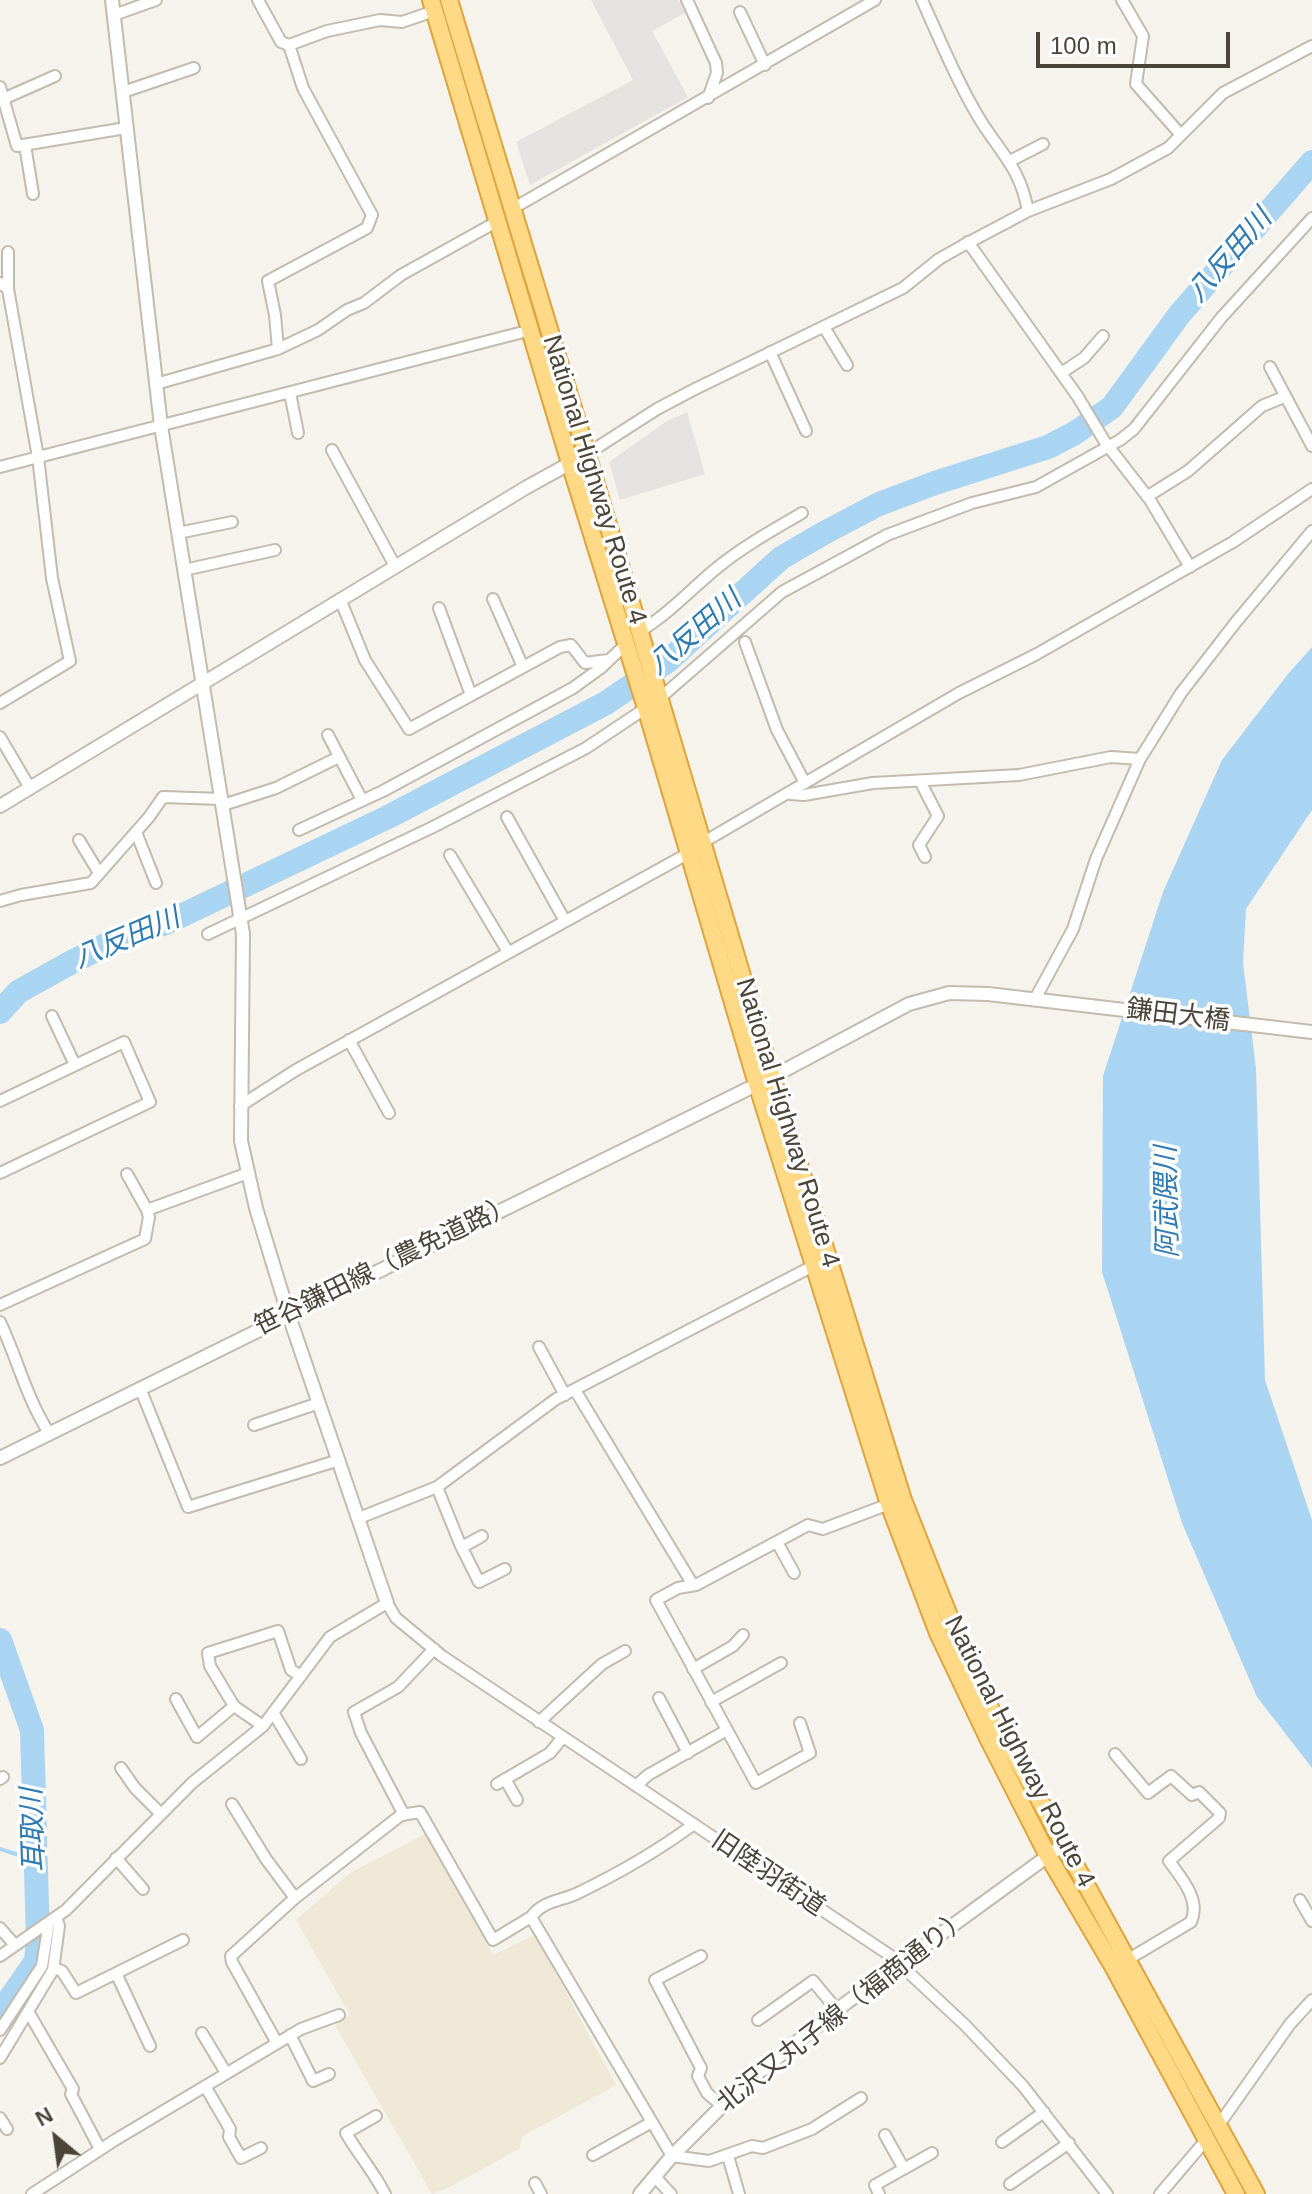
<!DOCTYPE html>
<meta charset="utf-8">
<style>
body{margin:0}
#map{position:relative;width:1312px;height:2194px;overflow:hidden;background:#f6f3ec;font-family:Helvetica,sans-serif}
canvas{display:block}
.north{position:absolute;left:16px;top:2098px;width:80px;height:80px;-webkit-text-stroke:6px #fff;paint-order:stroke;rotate:331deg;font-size:22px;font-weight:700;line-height:32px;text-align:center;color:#4b4439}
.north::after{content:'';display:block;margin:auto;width:28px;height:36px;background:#4b4439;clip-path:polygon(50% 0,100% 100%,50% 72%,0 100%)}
.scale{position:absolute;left:1036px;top:32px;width:194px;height:36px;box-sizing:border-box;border:4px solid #4b4439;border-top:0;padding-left:10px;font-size:24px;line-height:28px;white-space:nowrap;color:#4b4439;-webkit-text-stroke:6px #fff;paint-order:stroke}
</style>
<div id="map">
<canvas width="1312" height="2194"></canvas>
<div class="north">N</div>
<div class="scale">100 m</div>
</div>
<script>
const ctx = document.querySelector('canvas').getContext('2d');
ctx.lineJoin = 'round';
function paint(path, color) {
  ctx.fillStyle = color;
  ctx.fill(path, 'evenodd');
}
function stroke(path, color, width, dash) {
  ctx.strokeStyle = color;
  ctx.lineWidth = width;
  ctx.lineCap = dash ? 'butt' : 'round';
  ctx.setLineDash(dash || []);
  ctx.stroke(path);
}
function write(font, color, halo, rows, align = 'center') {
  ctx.font = font + ' Helvetica,"Noto Sans JP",sans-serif';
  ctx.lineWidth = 7;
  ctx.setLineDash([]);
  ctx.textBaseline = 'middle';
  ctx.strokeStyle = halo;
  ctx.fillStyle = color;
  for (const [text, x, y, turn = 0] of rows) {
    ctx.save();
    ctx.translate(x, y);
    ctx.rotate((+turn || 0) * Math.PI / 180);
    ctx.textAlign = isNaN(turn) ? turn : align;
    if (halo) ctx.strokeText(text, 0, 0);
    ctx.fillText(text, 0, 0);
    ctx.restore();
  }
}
paint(new Path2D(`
 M425,1834L493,1955L535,1935L616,2085L523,2136L519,2149L450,2187L432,2194L335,2025L350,2015L296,1920L350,1873Z`), '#efe8d6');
paint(new Path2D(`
 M591,0H678L685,13L652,31L688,97L530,185L516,142L633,80Z
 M687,412L705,474L620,500L609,462L667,421Z`), '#e5e3e0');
paint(new Path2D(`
 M1312,647V810L1246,909L1243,963L1256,1069L1265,1380L1312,1520V1768L1257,1697L1182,1523L1102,1272L1103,1076L1163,892L1222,760L1288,674Z`), '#a9d4f2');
stroke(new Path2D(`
 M0,1849L34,1860`), '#a9d4f2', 4);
stroke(new Path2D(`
 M0,1012L18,992L70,963L121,937L166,923L388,817L606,703L669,660L781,558L824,533L879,504L935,483L1048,447L1075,433L1112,407L1179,315L1312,162
 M0,1640L32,1730L38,1941L36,1961L0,2013`), '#a9d4f2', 24);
const minor = new Path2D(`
 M258,0L281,42L289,45L327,31L380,20L402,22L434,11
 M687,0L716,63L717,73L708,98
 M922,0C940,40 957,81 979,118C1001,154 1020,167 1028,211
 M1122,0L1143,36L1136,84L1181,135
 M740,12L765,65
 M114,15L156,0
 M0,87L17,146L126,128
 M123,92L194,68
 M3,99L55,76
 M25,145L33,194
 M1010,161L1043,144
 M512,209L875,0
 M968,242L1078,397L1105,442L1150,500L1190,567
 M0,283L8,289L38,457L52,578L70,661L0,703
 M8,289V252
 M824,327L847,365
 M278,349L275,315L268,281L367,228L372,215L303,88L289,45
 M770,352L806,431
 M1270,367L1312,446
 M1061,373L1084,358L1103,336
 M156,384L278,349L318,330L347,310L364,303L401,275L498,221
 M290,393L298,433
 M332,450L395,566
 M587,454L657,409L695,389L903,288L939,259L962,246L1028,211L1111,179L1168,148L1223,93L1312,46
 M0,467L531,330
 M1148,496L1188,471L1262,406L1284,397
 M178,533L232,522
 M184,570L275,550
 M340,599L365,660L409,729L560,647L571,645L585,663L608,660
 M493,599L523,667
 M439,608L471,695
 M640,631C669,614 691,589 718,567C744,546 773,530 802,513
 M745,642L777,730L805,783
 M660,698L782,592L887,535L972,503L1036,487L1120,440L1134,429L1221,318L1312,218
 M328,735L362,800
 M0,737L30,788
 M920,781L938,816L919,845L925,857
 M790,794L804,795L873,783L1019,775L1111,757L1140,759
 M223,805L276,788L339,757
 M507,817L565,921
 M299,830L383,791L573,688L602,667L626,644
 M136,832L156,883
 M79,840L99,873
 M702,843L959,693L1035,655L1233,542L1312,489
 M450,855L508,952
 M0,901L21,895L91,883L149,817L163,797L222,799
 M208,934L433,827L586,748L646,708
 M1035,999L1073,929L1096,859L1140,759L1181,693L1236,622L1312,531
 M52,1016L75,1065
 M349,1040L389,1113
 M0,1101L124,1042L150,1102L0,1173
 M240,1106L296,1070L689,853
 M127,1174L147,1210
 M0,1305L145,1239L149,1217L147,1210L248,1173
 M0,1322C18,1360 26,1397 49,1433
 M539,1347L565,1395
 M140,1388L188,1507L339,1460
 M575,1390L693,1585
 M254,1425L319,1403
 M437,1487L460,1544L479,1582L505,1569
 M359,1518L437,1487L556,1399L813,1266
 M777,1542L794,1573
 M462,1547L482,1536
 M693,1669L733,1646L743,1635
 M659,1698L688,1753
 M176,1699L197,1737L234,1706
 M711,1702L781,1663
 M274,1714L301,1759
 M539,1722L602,1664L625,1651
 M800,1723L810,1753L756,1783L656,1600L678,1588L696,1585L808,1525L823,1529L889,1504
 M263,1726L234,1706L210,1666L208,1653L278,1631L291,1670L301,1676
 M1115,1754L1148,1793L1171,1776L1192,1795L1199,1792L1220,1813L1219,1818L1169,1861C1182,1879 1201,1900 1191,1922L1127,1960
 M121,1768L135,1788L160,1813
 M0,1779L3,1777
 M505,1779L517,1800
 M497,1784L550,1753L563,1737
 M637,1785L648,1775L727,1730
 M232,1804L266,1859L295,1898
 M404,1815L361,1733L354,1712L398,1687L434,1649
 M116,1858L143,1889
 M1300,1900L1312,1921
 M531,1917C545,1899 561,1902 580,1892C619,1873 659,1850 694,1824
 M0,1928L14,1944
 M0,1956L66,1910L192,1783L263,1726L330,1637L387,1603L396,1618L442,1656L891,1956L965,2025L1023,2086L1107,2194
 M701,1956L655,1980L701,2068L698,2076L707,2093L721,2105
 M54,1968L62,1971L76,1993L183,1940
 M116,1973L150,2046
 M29,2013L73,2089L71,2094L100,2149
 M758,2020L813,1981L837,2010
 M0,2030L42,1966L49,1922
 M202,2033L226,2073
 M290,2035L313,2081L329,2074
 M277,2043L232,1962L231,1956L295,1898L401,1815L420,1812L493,1940L531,1917L672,2156L709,2161L752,2146L763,2148L812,2129L861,2098
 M0,2058L53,1970L59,1926L56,1917
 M205,2086L230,2129L229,2137L241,2158L261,2148
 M376,2116L346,2133C358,2154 374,2172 385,2194
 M0,2118L7,2129
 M1218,2126L1290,2024L1312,2000
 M885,2135L904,2169
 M1002,2142L1044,2112
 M593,2155L652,2122
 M728,2156L739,2194
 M655,2177L671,2194
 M535,2183L541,2194
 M1010,2184L1069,2143
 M32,2194L115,2140L301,2029L339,2015
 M879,2194L875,2185L932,2153
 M1160,2194L1206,2140`);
const tertiary = new Path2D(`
 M112,0L161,426L243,934L241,1141L256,1208L288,1313L387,1603
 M0,806L527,487L587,454
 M0,1458L772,1077L909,1004L949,993L988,994L1312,1032
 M640,2194L672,2156L744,2084L846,2003L1063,1845`);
const trunk = new Path2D(`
 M431,0L570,463L646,708L757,1084L889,1504L938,1633L988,1738L1047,1854L1114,1968L1236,2194
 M449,0L587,454L772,1077L903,1500L966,1659L1000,1728L1256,2194`);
stroke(minor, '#c2bbae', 14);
stroke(tertiary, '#c2bbae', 16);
stroke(trunk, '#e0a43c', 20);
stroke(minor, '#fff', 10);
stroke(tertiary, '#fff', 12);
stroke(trunk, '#ffd985', 16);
write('26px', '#4b4439', '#fff', [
 ["National Highway Route 4",594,480,73],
 ["鎌田大橋",1178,1016,7],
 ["National Highway Route 4",787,1123,73],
 ["笹谷鎌田線（農免道路）",385,1266,-26],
 ["National Highway Route 4",1019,1752,63],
 ["旧陸羽街道",768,1874,34],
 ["北沢又丸子線（福商通り）",844,2011,-38]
]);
write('italic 28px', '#2e7ab2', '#fff', [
 ["八反田川",1230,256,-49],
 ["八反田川",695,633,-41],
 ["八反田川",127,939,-23],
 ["阿武隈川",1168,1202,-91],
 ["耳取川",34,1830,-92]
]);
</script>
